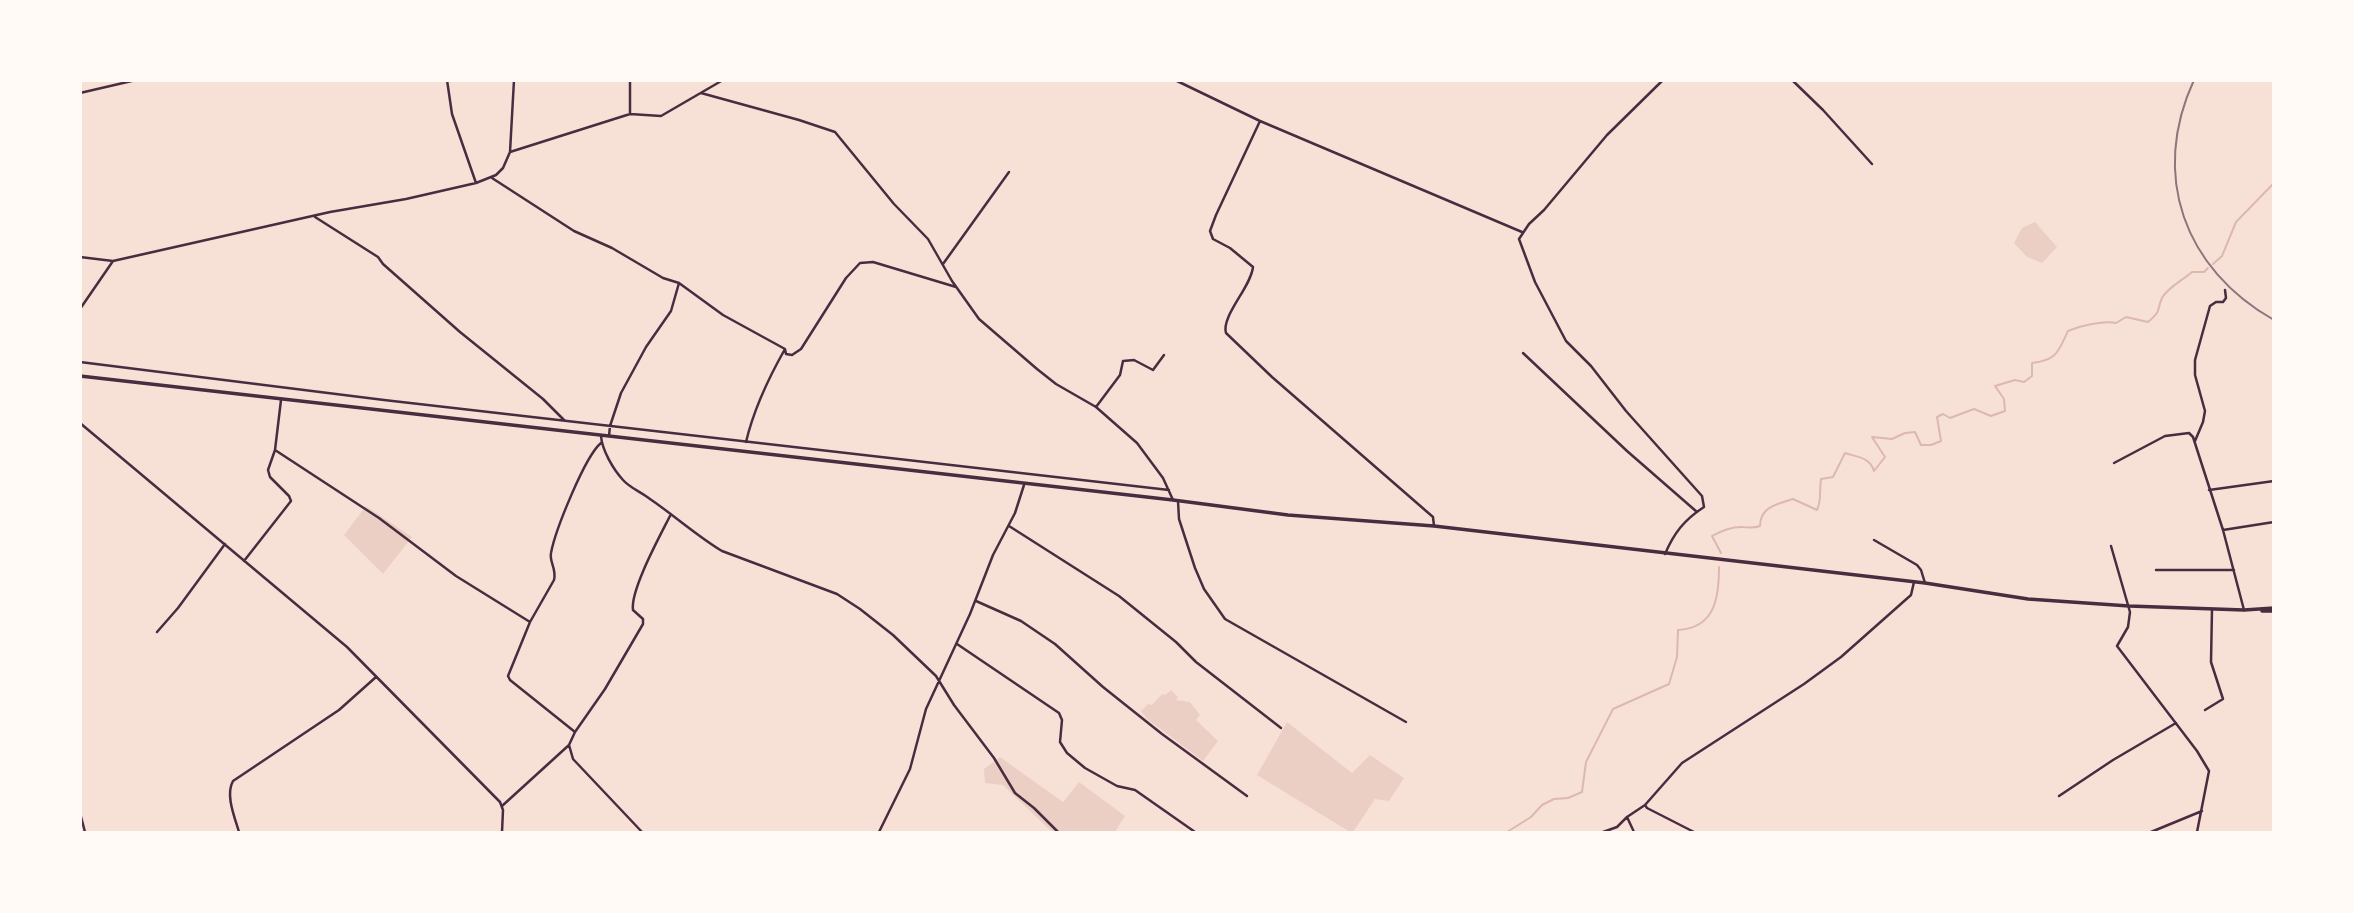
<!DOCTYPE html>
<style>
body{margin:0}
#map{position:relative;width:2354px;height:913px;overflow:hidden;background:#f7e1d7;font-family:"Archivo Narrow",sans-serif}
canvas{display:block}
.frame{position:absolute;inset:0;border:82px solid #fffaf5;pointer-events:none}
</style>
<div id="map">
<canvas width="2354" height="913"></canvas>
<div class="frame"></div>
</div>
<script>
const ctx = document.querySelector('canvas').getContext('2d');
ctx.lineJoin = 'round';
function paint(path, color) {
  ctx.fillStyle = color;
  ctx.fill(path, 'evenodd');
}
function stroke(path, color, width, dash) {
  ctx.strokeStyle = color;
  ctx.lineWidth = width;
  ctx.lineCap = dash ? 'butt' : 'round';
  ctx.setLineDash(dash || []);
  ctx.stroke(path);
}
paint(new Path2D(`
 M2035,222L2057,247L2042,263L2027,257L2014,243L2022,228Z
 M366,506L412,537L383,574L344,535Z
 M1171,690L1178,697L1176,700L1190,702L1200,715L1196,720L1218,741L1203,761L1147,719L1141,711L1148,704L1152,705L1162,694L1165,695Z
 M1287,722L1352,773L1370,755L1404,778L1389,801L1375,799L1353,832H1350L1257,775Z
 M1000,757L1063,802L1079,782L1125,816L1115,832H1052L1003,785L985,783L984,769Z`), '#ebcfc5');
stroke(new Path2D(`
 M2213,264L2222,256L2236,222L2274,183
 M1721,553L1712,536C1721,531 1730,527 1741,527C1749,527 1752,529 1760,526C1760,507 1777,504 1793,499L1817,510C1822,499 1819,491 1821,479L1833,477L1845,453C1857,457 1870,457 1874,471L1885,457L1872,437L1892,439L1905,433L1915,432L1921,445H1931L1941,441L1937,417L1943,414L1950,418L1974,409L1991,416L2005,411L2004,399L1995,386L2015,380L2024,382L2032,376V363C2057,360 2058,352 2068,331C2080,326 2104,320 2116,323L2126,317L2148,322C2162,310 2156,312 2162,298C2167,288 2183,280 2192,272H2204L2208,268
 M1507,832L1531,817L1542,805L1554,799L1568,798L1582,792L1586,762L1613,709L1669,684L1677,657L1678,630C1715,628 1719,598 1719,567`), '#dcb8b0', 2);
stroke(new Path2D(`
 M447,80L452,114L476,183
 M630,80V114L661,116L723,80
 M1175,80L1260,121L1522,232
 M1663,80L1607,135L1544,210L1529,224L1519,239L1535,282L1566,341L1591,366L1626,411L1702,496L1704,507C1684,520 1674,533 1665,554
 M1792,80L1823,110L1872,164
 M80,93L136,80
 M701,93L799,120L835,132L894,204L928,239L952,281L979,319L1037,369L1056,384L1096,407L1137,443L1163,478L1173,500
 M1260,121L1216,215L1210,231L1213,239L1230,248L1253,267C1251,287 1221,316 1226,333L1272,377L1433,517L1434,526
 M510,152L514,80
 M492,178L574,231L612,248L663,278L679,283L671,311L646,347L621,393L610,426L609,436
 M315,217L378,257L383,264L460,332L543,399L564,420
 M80,257L113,261L330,212L406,199L476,183L496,175L503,168L510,152L630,114
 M943,264L1009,172
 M679,283L723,315L785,349L786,354L792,355L801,349L846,278L860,263L873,262L956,287
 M80,309L113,261
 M1523,353L1627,451L1697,512
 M80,362L384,400L1169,490
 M1096,407L1120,375L1123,361L1134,360L1153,370L1164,355
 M80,423L347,647L500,802L503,810L502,832
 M601,436C602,450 613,469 623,480C630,488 641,492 650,499C675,516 697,536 722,551L837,594L860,609L893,635L936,676L954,705L994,758L1015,793L1034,808L1058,832
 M2195,441L2203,422L2205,411L2195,375V360L2210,306L2216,302H2223L2226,298L2225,290
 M746,442C754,408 768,379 785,349
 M275,450L379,518L456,576L530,622L508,676L510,680L575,732
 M2114,463L2165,436L2189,433L2193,437L2223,530L2244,610
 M2209,490L2274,481
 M1178,501L1179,519L1195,568L1204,589L1225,619L1406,722
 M1009,526L1119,596L1176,642L1196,662L1281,728
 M2223,530L2274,522
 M1874,540L1917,565L1921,570L1925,583
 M2111,546L2130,612L2128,627L2117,646L2197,751L2209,771L2197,832
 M244,561L291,501L289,496L270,477L268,470L275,450L281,400
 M2156,570H2234
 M976,601L1021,621L1055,644L1103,687L1162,734L1247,796
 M530,622L554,580C557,569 549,562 551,553C555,531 585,456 601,443
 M157,632L178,608L225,544
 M957,644L1059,713L1062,720L1060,742L1067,753L1085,768L1117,786L1135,790L1195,832
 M2205,710L2223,699L2211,662L2212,609
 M569,745L573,759L642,832
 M2059,796L2113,760L2176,723
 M1645,805L1647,808L1694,832
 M502,806L569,745L575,732L605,689L643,624V619L633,610C630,590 661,534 671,514
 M80,813L85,832
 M1627,817L1634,832
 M239,832C235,818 225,795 233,781L339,710L376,677
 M879,832L910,769L926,709L970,614L993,555L1015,513L1024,485
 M1603,832L1617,827L1627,817L1645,805L1682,763L1804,684L1841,657L1911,595L1914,582
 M2151,832L2202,811`), '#4a2c40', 2.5);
stroke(new Path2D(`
 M80,376L1173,500L1288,515L1434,526L1925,583L2028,599L2129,606L2244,610L2274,608
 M2262,611H2274`), '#4a2c40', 3.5);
stroke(new Path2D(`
 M2194,80C2150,175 2184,269 2274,320`), '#8f747c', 2);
</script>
